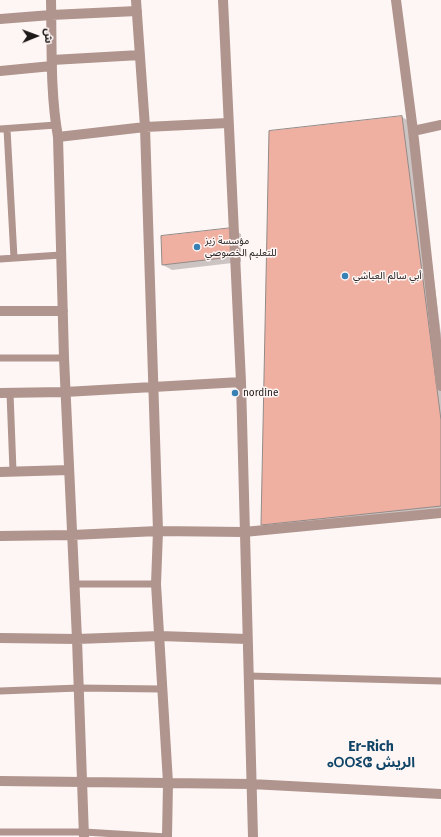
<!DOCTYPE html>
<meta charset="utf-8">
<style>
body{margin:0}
#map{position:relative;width:441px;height:837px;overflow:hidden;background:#fef6f4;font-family:"Fira Sans","Noto Sans Arabic",sans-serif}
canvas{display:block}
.north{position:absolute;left:16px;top:16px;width:40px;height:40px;-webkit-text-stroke:3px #fef6f4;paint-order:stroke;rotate:89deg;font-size:11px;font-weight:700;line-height:16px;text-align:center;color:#1d1919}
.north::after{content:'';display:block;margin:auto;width:14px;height:18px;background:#1d1919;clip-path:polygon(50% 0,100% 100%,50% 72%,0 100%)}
</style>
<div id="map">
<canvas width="441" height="837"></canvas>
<div class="north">ش</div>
</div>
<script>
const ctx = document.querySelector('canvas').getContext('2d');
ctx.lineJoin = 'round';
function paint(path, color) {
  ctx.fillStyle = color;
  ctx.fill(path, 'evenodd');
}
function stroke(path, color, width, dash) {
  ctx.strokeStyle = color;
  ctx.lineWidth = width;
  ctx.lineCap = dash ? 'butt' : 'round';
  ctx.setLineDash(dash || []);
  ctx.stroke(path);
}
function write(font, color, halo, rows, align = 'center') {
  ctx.font = font + ' "Fira Sans","Noto Sans Arabic","Noto Sans Tifinagh",sans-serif';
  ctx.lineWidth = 3;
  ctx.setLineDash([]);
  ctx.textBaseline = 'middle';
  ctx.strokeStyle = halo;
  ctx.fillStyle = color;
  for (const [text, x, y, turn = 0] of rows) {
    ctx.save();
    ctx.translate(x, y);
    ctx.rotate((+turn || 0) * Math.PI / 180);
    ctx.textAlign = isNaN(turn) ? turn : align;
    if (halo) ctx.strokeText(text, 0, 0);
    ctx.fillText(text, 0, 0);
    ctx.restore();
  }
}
paint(new Path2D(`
 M402,117L414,124L441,334V514L275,532L262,525L270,132Z
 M232,229L241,234V262L172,270L163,265Z`), '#0003');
const building = new Path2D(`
 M402,116L441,420V506L261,525L269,131Z
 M232,228L231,257L162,265L161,236Z`);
paint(building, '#f0b0a1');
stroke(building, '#938a88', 1);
stroke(new Path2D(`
 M0,129L56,125
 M7,129L14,258
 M0,259L61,255
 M0,358H64
 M10,393L13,471
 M74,584H156
 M248,676L441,681
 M0,691L79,688L161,689
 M0,832H84L167,837`), '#b0948e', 7);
stroke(new Path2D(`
 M51,0C52,45 50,92 58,137L64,358L77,639L84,837
 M136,0L145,127L158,531L156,584L168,783L167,837
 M223,0L241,382L253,837
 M396,0L413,131L441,386
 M0,19L51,15L137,11
 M52,60L140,55
 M0,71L52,66
 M413,131L441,125
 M58,137L145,127L228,123
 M0,311H63
 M0,393L65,392L241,382
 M0,472L69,470
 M0,536L72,535L158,531L244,532L441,513
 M0,638L77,639L160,636L247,639
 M0,781L251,784L441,794`), '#b0948e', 10);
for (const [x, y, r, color] of [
 [197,247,4,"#3881b5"],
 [345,276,4,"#3881b5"],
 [235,393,4,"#3881b5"]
]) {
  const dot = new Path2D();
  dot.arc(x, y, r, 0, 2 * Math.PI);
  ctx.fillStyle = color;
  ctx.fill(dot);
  stroke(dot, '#fef6f4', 1.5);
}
write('10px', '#1d1919', '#fef6f4', [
 ["مؤسسة زيز",205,241],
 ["للتعليم الخصوصي",205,253],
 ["أبي سالم العياشي",353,276],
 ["nordine",243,393]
], 'left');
write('bold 14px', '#104567', '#fef6f4', [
 ["Er-Rich",371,747],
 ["ⴰⵔⵔⵉⵛ الريش",371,763]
]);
</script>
